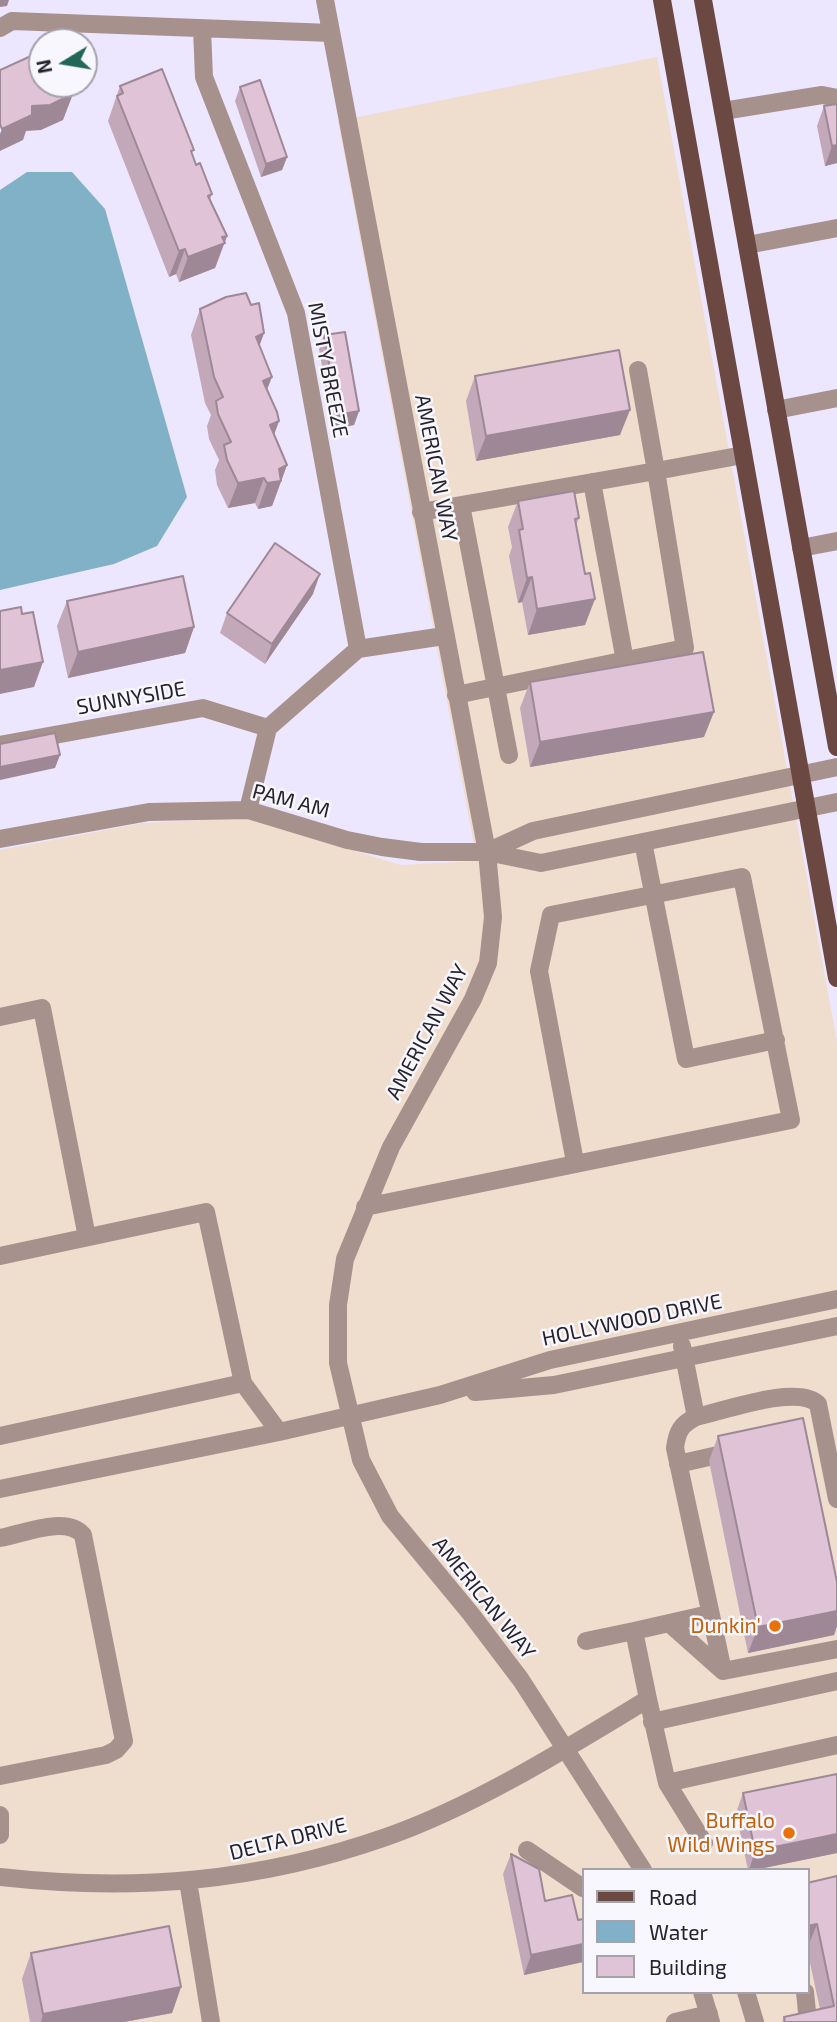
<!DOCTYPE html>
<style>
body{margin:0}
#map{position:relative;width:837px;height:2022px;overflow:hidden;background:#ede6ff;font-family:"Exo 2",sans-serif}
canvas{display:block}
.legend{position:absolute;left:582px;top:1868px;width:228px;height:126px;box-sizing:border-box;background:#f8f7fd;border:2px solid #a4a2aa;margin:0;padding:9px 12px;list-style:none;font-size:21px;color:#26232e}
.legend li{display:flex;align-items:center;gap:14px;height:35px}
.legend b{width:35px;border:2px solid #a4a2aa}
.north{position:absolute;left:28px;top:28px;width:70px;height:70px;box-sizing:border-box;background:#f8f7fd;border:2px solid #a4a2aa;border-radius:50%;rotate:259deg;font-size:19px;font-weight:700;line-height:28px;text-align:center;color:#26232e}
.north::after{content:'';display:block;margin:auto;width:24px;height:32px;background:#226657;clip-path:polygon(50% 0,100% 100%,50% 72%,0 100%)}
</style>
<div id="map">
<canvas width="837" height="2022"></canvas>
<ul class="legend">
<li><b style="height:9px;background:#6c4842"></b>Road</li>
<li><b style="height:19px;background:#81b1c7"></b>Water</li>
<li><b style="height:19px;background:#e1c3d7"></b>Building</li>
</ul>
<div class="north">N</div>
</div>
<script>
const ctx = document.querySelector('canvas').getContext('2d');
ctx.lineJoin = 'round';
function paint(path, color) {
  ctx.fillStyle = color;
  ctx.fill(path, 'evenodd');
}
function stroke(path, color, width, dash) {
  ctx.strokeStyle = color;
  ctx.lineWidth = width;
  ctx.lineCap = dash ? 'butt' : 'round';
  ctx.setLineDash(dash || []);
  ctx.stroke(path);
}
function write(font, color, halo, rows, align = 'center') {
  ctx.font = font + ' "Exo 2",sans-serif';
  ctx.lineWidth = 5;
  ctx.setLineDash([]);
  ctx.textBaseline = 'middle';
  ctx.strokeStyle = halo;
  ctx.fillStyle = color;
  for (const [text, x, y, turn = 0] of rows) {
    ctx.save();
    ctx.translate(x, y);
    ctx.rotate((+turn || 0) * Math.PI / 180);
    ctx.textAlign = isNaN(turn) ? turn : align;
    if (halo) ctx.strokeText(text, 0, 0);
    ctx.fillText(text, 0, 0);
    ctx.restore();
  }
}
paint(new Path2D(`
 M657,57L837,1042V2022H0V850L143,823L245,818L401,865L477,861L338,121ZM583,1870H807V1992H583Z`), '#efddcd');
paint(new Path2D(`
 M27,172H72L105,209L187,497L157,546L114,564L0,590V190Z`), '#81b1c7');
stroke(new Path2D(`
 M325,0L487,852L493,917L488,963L473,999L391,1147L345,1259L338,1305V1363L361,1460L390,1516L471,1614L521,1680L643,1870
 M0,28L12,21L331,33
 M202,29L204,77L296,313L358,649
 M723,111L822,95L837,98
 M747,245L837,228
 M638,370L656,471L743,455
 M776,410L837,398
 M592,482L625,661
 M461,505L509,755
 M421,512L656,471L685,648L456,695
 M801,548L837,541
 M0,745L203,708L268,728
 M248,810L268,728L358,649L444,636
 M0,839L149,812L248,810L347,840L382,847L421,852H487L541,863L837,802
 M643,842L686,1059L776,1040
 M487,852L533,831L837,767
 M0,1017L42,1008L87,1237
 M365,1207L791,1120L742,877L551,915L539,971L575,1162
 M0,1256L206,1212L243,1383L0,1436
 M682,1346L696,1417C724,1411 797,1384 818,1404L837,1499
 M243,1383L279,1432
 M475,1392L554,1385L837,1326
 M696,1417C681,1424 677,1432 675,1448L723,1671
 M678,1464L731,1452
 M0,1489L279,1432L440,1395L550,1360L837,1299
 M0,1538C23,1534 66,1515 83,1535L124,1741L116,1750L106,1755L0,1776
 M669,1623L723,1671
 M586,1641L634,1631
 M723,1671L837,1649
 M648,1699L667,1783L837,1745
 M652,1722L837,1681
 M667,1783L704,1843
 M0,1815V1835
 M527,1850L583,1888
 M0,1877C134,1892 258,1882 386,1837C473,1807 569,1747 648,1699L634,1631L709,1614
 M188,1881L211,2022
 M702,1992L711,2022
 M746,1992L755,2022
 M805,1992L808,2022
 M675,2022L709,2014`), '#a7918d', 18);
stroke(new Path2D(`
 M662,0L837,978
 M703,0L837,747`), '#6c4842', 18);
paint(new Path2D(`
 M120,86L192,155L196,165L212,194L210,200L227,236L215,268L179,282L176,274L169,277L108,121Z
 M240,87L287,157L282,170L261,177L235,101Z
 M837,104V163L825,166L817,126L824,106Z
 M200,309L264,333L259,346L267,390L279,421L274,434L287,465L272,506L258,509L255,503L228,508L217,485L215,470L219,460L209,439L207,426L211,415L205,403L191,335Z
 M324,335L359,411L354,425L333,429L319,349Z
 M475,376L620,435L476,461L466,401Z
 M518,501L579,518L576,525L585,625L528,635L522,602L518,603L509,556L512,547L508,527Z
 M313,594L265,664L220,633L227,613Z
 M67,601L194,627L185,653L68,678L57,626Z
 M530,682L704,737L530,767L520,708Z
 M718,1436L837,1582V1626L834,1635L748,1653L709,1461Z
 M837,1774V1853L754,1870H748L736,1813L743,1793Z
 M511,1854L545,1901L578,1920L583,1919V1962L524,1975L503,1874Z
 M837,1876V2022H782L784,2017L820,2009L807,1949V1883Z
 M31,1953L181,1987L172,2013L124,2022H30L22,1979Z`), '#c2a8b9');
paint(new Path2D(`
 M0,0H9L7,6L0,7Z
 M73,94L63,120L41,130L26,131L23,140L0,151V134L2,129L32,106Z
 M837,145V163L825,166L832,146Z
 M287,157L282,170L261,177L266,164Z
 M227,236L215,268L179,282L188,257Z
 M185,249L176,274L169,277L179,251Z
 M264,333L255,358L256,337Z
 M272,377L262,402L263,381Z
 M630,410L620,435L476,461L486,436Z
 M359,411L354,425L333,429L338,415Z
 M279,421L270,446V425Z
 M287,465L272,506L258,509L267,483L279,469Z
 M264,478L255,503L228,508L238,483Z
 M320,574L313,594L265,664L272,644Z
 M532,577L522,602L518,603L527,578Z
 M595,599L585,625L528,635L537,609Z
 M194,627L185,653L68,678L78,652Z
 M43,662L34,687L0,694V670Z
 M714,712L704,737L530,767L540,742Z
 M60,755L55,768L0,780V767Z
 M837,1611V1626L834,1635L748,1653L758,1627Z
 M837,1834V1853L754,1870H749L755,1851Z
 M817,1924L807,1949V1926Z
 M583,1944V1962L524,1975L531,1955Z
 M181,1987L172,2013L124,2022H41L43,2014Z`), '#9e8896');
const building = new Path2D(`
 M42,51V84H72L73,94L50,105L32,106V115L2,129L0,124V70Z
 M162,69L194,150L191,151L196,165L200,163L212,194L208,196L227,236L222,237L225,243L188,257L185,249L179,251L117,96L123,93L120,86Z
 M260,80L287,157L266,164L240,87Z
 M837,104V145L832,146L824,106Z
 M246,293L251,305L259,303L264,333L256,337L272,377L263,381L277,412L279,421L270,425L287,465L279,469L281,481L267,483L264,478L238,483L227,460L224,445L231,442L218,414L216,401L223,397L214,377L200,309L226,297Z
 M345,332L359,411L338,415L324,335Z
 M619,350L630,410L486,436L475,376Z
 M574,491L579,518L575,519L585,574L590,573L595,599L537,609L532,577L527,578L519,530L523,529L518,501Z
 M275,543L320,574L272,644L227,613Z
 M183,576L194,627L78,652L67,601Z
 M21,607L22,614L33,612L43,662L0,670V611Z
 M703,652L714,712L540,742L530,682Z
 M55,733L60,755L0,767V744Z
 M803,1418L837,1582V1611L758,1627L718,1436Z
 M837,1774V1834L755,1851L743,1793Z
 M511,1854L539,1869L545,1901L572,1895L578,1920L583,1919V1944L531,1955Z
 M837,1876V2022H785L784,2017L834,2006L817,1924L807,1926V1883Z
 M169,1926L181,1987L43,2014L31,1953Z`);
paint(building, '#e1c3d7');
stroke(building, '#9e8896', 2);
for (const [x, y, r, color] of [
 [775,1626,7,"#e8710a"],
 [789,1833,7,"#e8710a"]
]) {
  const dot = new Path2D();
  dot.arc(x, y, r, 0, 2 * Math.PI);
  ctx.fillStyle = color;
  ctx.fill(dot);
  stroke(dot, '#f8f7fd', 2.5);
}
write('21px', '#26232e', '#f8f7fd', [
 ["MISTY BREEZE",328,370,79],
 ["AMERICAN WAY",436,468,79],
 ["SUNNYSIDE",131,698,-10],
 ["PAM AM",291,801,15],
 ["AMERICAN WAY",427,1032,-62],
 ["HOLLYWOOD DRIVE",632,1320,-12],
 ["AMERICAN WAY",484,1598,51],
 ["DELTA DRIVE",288,1839,-14]
]);
write('21px', '#c56008', '#f8f7fd', [
 ["Dunkin'",761,1626],
 ["Buffalo",775,1821],
 ["Wild Wings",775,1845]
], 'right');
</script>
